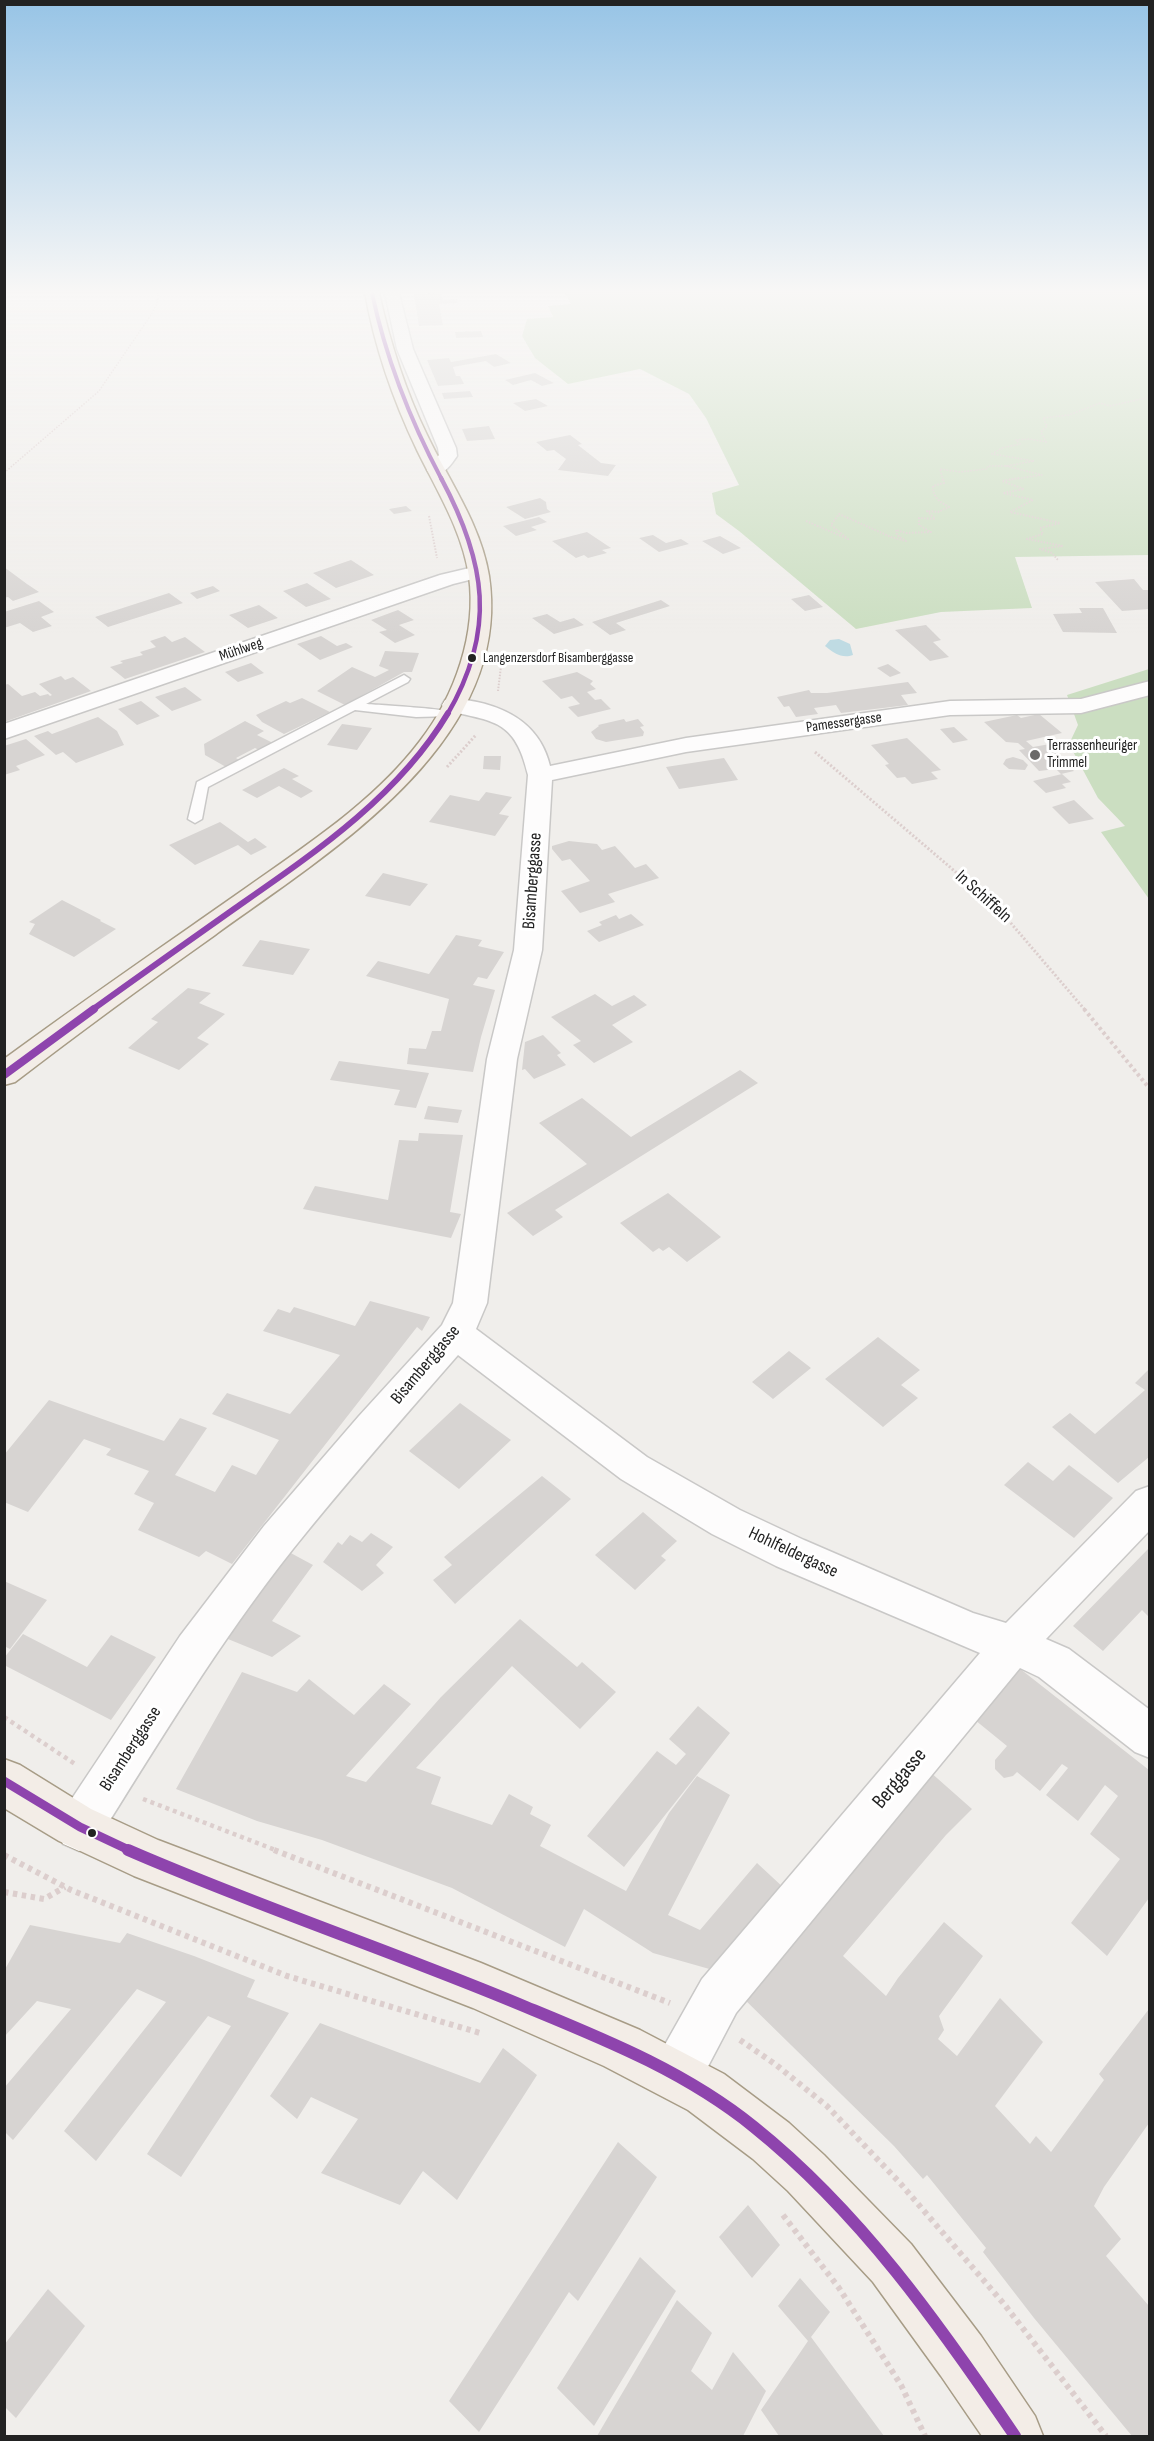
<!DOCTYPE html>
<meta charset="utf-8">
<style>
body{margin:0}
#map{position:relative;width:1154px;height:2441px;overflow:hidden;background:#f0eeeb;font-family:"Sofia Sans Condensed",sans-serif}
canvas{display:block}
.frame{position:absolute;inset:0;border:6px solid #222;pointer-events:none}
</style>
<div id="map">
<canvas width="1154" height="2441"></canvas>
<div class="frame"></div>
</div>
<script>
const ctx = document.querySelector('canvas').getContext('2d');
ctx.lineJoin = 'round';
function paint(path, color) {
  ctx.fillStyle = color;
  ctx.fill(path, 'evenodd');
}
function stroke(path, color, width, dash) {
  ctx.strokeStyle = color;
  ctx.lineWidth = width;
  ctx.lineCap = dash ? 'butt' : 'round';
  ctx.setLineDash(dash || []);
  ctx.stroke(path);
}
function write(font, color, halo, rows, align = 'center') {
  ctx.font = font + ' "Sofia Sans Condensed",sans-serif';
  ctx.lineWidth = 6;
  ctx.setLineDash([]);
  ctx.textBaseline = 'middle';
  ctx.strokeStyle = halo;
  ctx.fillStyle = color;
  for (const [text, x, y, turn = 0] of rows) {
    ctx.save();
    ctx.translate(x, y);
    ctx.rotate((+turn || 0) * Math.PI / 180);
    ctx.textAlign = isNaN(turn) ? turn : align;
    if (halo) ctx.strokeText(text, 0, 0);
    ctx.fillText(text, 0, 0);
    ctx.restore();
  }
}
paint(new Path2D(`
 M565,293H1149V555L1015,557L1032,608L941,612L856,629L739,531L716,514L712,493L739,485L706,418L689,394L640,369L568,384L535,358L522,336L527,319L553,317L548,306L571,304Z
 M1149,669V899L1101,832L1125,826L1098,798L1069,744L1078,725L1067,695Z`), '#cbdec1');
paint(new Path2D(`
 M839,639L850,644L853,655C842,659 834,653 825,646L830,640Z`), '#bfdbe3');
paint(new Path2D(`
 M441,293L443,300L457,299L458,303L439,304L443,325L419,326L414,294Z
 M481,331L483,337L456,338L455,332Z
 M496,354L511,363L494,367L486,361L453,367L456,376H460L464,384L438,386L427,360L449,358L451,362Z
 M535,373L554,383L542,386L531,380L513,385L505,380Z
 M470,391L473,397L444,399L442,393Z
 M536,399L548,406L525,411L513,403Z
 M489,426L495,439L467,441L462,429Z
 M570,435L582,444L578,445L601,463L616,465L608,476L558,470L566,459L554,450L547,451L536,442Z
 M540,498L546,502L547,509L551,512L525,519L506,507Z
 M406,506L412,511L394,514L389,509Z
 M539,517L547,522L531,527L537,530L516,536L503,526Z
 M587,532L611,548L602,550L607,553L588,558L584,555L576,558L552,541Z
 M653,535L666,543L681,539L689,544L659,552L639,538Z
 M720,536L741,548L723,554L702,541Z
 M351,560L374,575L336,588L313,573Z
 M4,567L27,584L39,592L13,601L8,597L4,598Z
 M1134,579L1143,590H1149V609L1122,611L1095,582Z
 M307,583L331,599L306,607L283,591Z
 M213,586L220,591L197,599L190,593Z
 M169,593L183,603L108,627L95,617Z
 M809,595L823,607L805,611L791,599Z
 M661,600L670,606L616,623L626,630L610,635L592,622Z
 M39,601L54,612L41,617L52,626L33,632L20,623L4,628V612Z
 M259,605L278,618L248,628L229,615Z
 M1079,608H1103L1117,633L1063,632L1053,614L1082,613Z
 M398,610L414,620L399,625L415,635L395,643L379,632L387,630L371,620Z
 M547,614L560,622L574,618L584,625L554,634L532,618Z
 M926,625L941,640L933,642L949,657L930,661L895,630Z
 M165,636L172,642L185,637L205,652L125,679L110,667L123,663L120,661L143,655L140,652L156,647L150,641Z
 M321,636L337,646L346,643L353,647L320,660L297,644Z
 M385,651L419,653L412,672H404L345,705L317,691L352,667L375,677L389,670L379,666Z
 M251,663L264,673L238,682L225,672Z
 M888,664L901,673L890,677L877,668Z
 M577,672L593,681L590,684L596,689L587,692L595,700L601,699L611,709L578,717L568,707L580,704L572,696L561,699L542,681Z
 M61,676L65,680L73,677L91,691L4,722V685L8,684L22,696L35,692L40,696L48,694L50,696L52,695L39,684Z
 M908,682L917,693L901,695L908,705L841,713L836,705L814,708L818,714L796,717L789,706L784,707L777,697L809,690L811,693H827Z
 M185,687L202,700L172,711L155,697Z
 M302,698L330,712L284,734L262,722L256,715L286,701L290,703Z
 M141,701L160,716L137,725L118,709Z
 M1039,714L1062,733L1026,741L1033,747L1050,744L1055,749H1052L1074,771L1061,774L1056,769L1039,771L1019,750L1025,749L1018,743L1006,742L984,722L1017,715L1021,718Z
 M98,717L117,731L124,745L76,763L63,752L56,755L34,736L48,731L52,734Z
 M624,719L626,722L638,719L644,726L640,727L644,732L643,736L606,742L596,739L591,732L599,726L598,725Z
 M245,721L264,731L257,735L273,743L259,750L255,748L236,758L239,760L226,767L205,755L204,744Z
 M342,724L372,728L357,750L327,745Z
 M954,727L968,740L953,743L940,729Z
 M907,738L941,770L931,772L938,779L912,784L905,777L897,778L885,765L889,764L871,745Z
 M26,739L45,755L16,766L20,770L4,775V746Z
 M484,756H501L500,770L483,769Z
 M1013,757L1023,760L1028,765L1025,770L1009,769L1003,764L1006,759Z
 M724,758L738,780L679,789L666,767Z
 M284,768L299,776L292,779L313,791L301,798L279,786L257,798L242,790Z
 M1062,774L1071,782L1062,784L1066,788L1046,793L1033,781Z
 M486,792L512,797L499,814L509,816L495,836L429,822L450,795L479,801Z
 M1074,800L1094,819L1069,824L1052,807Z
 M220,822L248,842L255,838L267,847L251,855L238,845L195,865L169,845Z
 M569,841L597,844L602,850L615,846L635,868L646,864L659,878L608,894L615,902L580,913L561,891L590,881L570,859L562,861L552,849V846Z
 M383,873L428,884L410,906L365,896Z
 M62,900L101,920L100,921L116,929L74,957L29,934L35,924L29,922Z
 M631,914L644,925L599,942L587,931L602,925L599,922L616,915L619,919Z
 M456,935L482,940L478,946L504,952L487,979L478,977L473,985L495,990L481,1037L473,1072L407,1064L409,1048L426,1049L432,1031H441L449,999L366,976L378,961L429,974Z
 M260,940L310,949L293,975L242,966Z
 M188,988L211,993L199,1003L225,1014L197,1038L209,1044L179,1070L128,1048L158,1022L151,1019Z
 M595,994L612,1006L634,995L647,1005L612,1025L633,1042L594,1063L573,1045L581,1041L551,1017Z
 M543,1035L561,1053L557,1055L566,1065L534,1079L525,1069L522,1070L525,1042Z
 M339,1061L429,1073L416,1108L394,1105L400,1090L330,1080Z
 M740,1070L758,1083L555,1210L563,1217L533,1236L507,1213L587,1164L539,1123L582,1098L631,1137Z
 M428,1106L462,1110L458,1123L424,1119Z
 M419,1133L463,1135L450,1212L461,1214L451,1238L303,1209L315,1186L388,1200L399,1140L418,1141Z
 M668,1193L721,1237L687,1262L669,1247L663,1251L659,1248L653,1252L620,1223Z
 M370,1301L430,1317L422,1331L417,1327L232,1564L206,1551L199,1557L138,1530L154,1503L134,1494L149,1471L106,1455L111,1449L84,1439L28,1512L4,1502V1455L49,1400L164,1441L180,1418L207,1428L175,1475L215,1492L232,1465L256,1475L279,1440L212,1414L227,1393L290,1414L340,1355L263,1331L278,1309L290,1313L294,1307L355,1326Z
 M878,1337L920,1370L901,1385L918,1398L883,1427L825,1379Z
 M789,1351L811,1368L773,1399L752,1382Z
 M1149,1369V1457L1118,1483L1052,1427L1070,1413L1095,1434L1145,1390L1135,1383Z
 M460,1403L511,1440L459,1489L409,1451Z
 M1028,1462L1053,1481L1069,1465L1113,1498L1074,1538L1004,1485Z
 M542,1476L571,1499L455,1604L433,1580L452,1565L444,1557Z
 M643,1512L677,1541L661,1556L666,1560L635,1590L595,1555Z
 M371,1533L393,1547L376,1565L384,1573L362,1591L323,1562L338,1542L342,1545L350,1535L362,1542Z
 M1149,1548V1617L1142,1610L1103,1651L1073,1626Z
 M287,1551L313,1565L272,1621L301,1636L272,1657L223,1637Z
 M4,1581L47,1600L10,1649L4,1646Z
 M520,1619L577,1667L582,1662L616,1692L580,1729L512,1666L416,1768L441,1777L431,1804L492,1825L509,1794L533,1807L530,1814L551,1825L540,1846L626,1891L669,1813L697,1776L730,1795L668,1915L700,1930L757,1863L785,1889L720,1972L653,1953L584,1909L565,1947L452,1888L322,1840L257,1821L176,1789L242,1672L297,1692L309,1679L354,1715L384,1684L411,1704L346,1776L366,1782L441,1697Z
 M23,1634L87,1667L111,1635L156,1657L111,1720L4,1665V1658Z
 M1019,1668L1149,1770V1898L1107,1956L1071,1923L1120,1859L1090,1834L1118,1796L1105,1785L1078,1821L1046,1795L1068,1768L1062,1764L1040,1791L1017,1772L1013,1776L1004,1778L995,1769V1760L1007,1746L975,1720Z
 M698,1706L730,1733L624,1867L587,1836L657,1751L676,1765L686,1754L669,1739Z
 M929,1771L972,1809L946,1835L843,1956L886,1996L898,1978L944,1922L983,1956L939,2016L944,2030L938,2039L957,2056L1000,1998L1043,2042L995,2106L1030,2144L1036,2136L1051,2152L1104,2080L1099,2074L1149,2009V2123L1104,2187L1094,2206L1121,2239L1106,2256L1149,2306V2436H1132L1034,2318L983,2252L986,2248L927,2175L923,2179L894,2146L740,1995Z
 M30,1925L120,1943L127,1933L194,1956L255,1980L247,1997L289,2013L181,2177L147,2154L231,2026L208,2016L96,2161L64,2131L166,2002L137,1989L13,2140L4,2131V2088L71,2009L37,2001L4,2037V1971Z
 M320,2023L480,2083L503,2048L537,2075L457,2200L423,2171L400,2205L321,2173L358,2119L311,2097L297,2119L270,2096Z
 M618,2142L657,2177L578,2301L569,2292L479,2432L449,2401Z
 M748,2205L780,2245L752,2278L719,2237Z
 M640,2257L676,2291L594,2426L557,2388Z
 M800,2278L830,2312L811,2337L884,2436H779L761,2410L808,2341L778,2306Z
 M48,2289L85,2326L16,2418L4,2406V2345Z
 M677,2300L712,2333L691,2371L712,2390L733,2352L766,2391L743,2436H597Z`), '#d7d4d2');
const service = new Path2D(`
 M404,675L410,679L408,682L366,704C379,705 451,709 455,713L453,716L416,717L355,710L208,787L202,819L195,823L188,819L197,782Z`);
const minor = new Path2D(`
 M385,293H399L413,349L456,448L457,456C450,466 443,477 430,474L427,470L439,455L438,448L397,349Z
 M478,566L485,568L488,572L485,576L453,584L4,739V724L440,575Z
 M1150,681V695L1081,713L950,715L686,752L552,780L542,950L517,1059L487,1303L476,1329L647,1457L740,1510L804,1540L973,1613L1006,1623L1136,1491L1150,1486V1530L1046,1639L1069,1649L1150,1710V1758L1135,1752L1039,1677L1020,1668L736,2013L694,2093L676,2100L658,2093L651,2075L658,2057L702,1979L980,1653L776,1566L712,1534L621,1479L458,1355C402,1419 346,1483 293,1549C219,1642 158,1744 95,1844L79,1851L63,1844L56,1828L63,1812L180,1636L264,1526L359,1416L442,1325L453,1303L487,1059L514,950L528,775C515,719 494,722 445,710L442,705L445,700C456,697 466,700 477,702C513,710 541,728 550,766L686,738L950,701L1081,699Z`);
const primary = new Path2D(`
 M365,293H379C390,342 405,390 427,435C449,481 481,525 489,576C514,742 328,853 215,935C147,983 80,1032 15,1082L4,1085V1059C83,1001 163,946 243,890C305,846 374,802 420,741C455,696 477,633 469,576C462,530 437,491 417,450C393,400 375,348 365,293Z
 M4,1759L20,1765L91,1809L158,1840L481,1963L640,2030L724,2074L789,2123L824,2155L911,2244L981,2336L1035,2416L1043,2436H982L941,2376L873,2282L788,2191L753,2159L688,2110L604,2066L473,2008L134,1876L59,1841L4,1808Z`);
stroke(service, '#c9c8c7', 3);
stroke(minor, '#c9c8c7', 3);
stroke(primary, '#a79c86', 3);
stroke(new Path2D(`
 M4,473L99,391L151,315L157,303L158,293
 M943,480L940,469L960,472L987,469L988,466H1006
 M1009,480L1042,475L1006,466L1034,461L992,454L1002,448L1020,444L1016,440L1030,439L1046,442L1041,432L1047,426L1043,418L1069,415L1100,403L1110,406L1150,397`), '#dccecd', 1.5, [1.5, 1.5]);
stroke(new Path2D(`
 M1019,478L1002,481L1024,489L1003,493L1033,500L1010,512L1060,523L1040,528L1043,534L1027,539L1063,546L1040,549L1052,553L1058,560
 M429,516L437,558
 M806,521L848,539L831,525L839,514L891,537L906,541L897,535L896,530L906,533L931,532L919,525V518L935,519L927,511L938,512L949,507C940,502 933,498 933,486L944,483L943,478
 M498,691L501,666`), '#dccecd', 2, [1.5, 1.5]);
stroke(new Path2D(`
 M815,752L998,908L1085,1010
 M447,767L476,735`), '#dccecd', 3, [2, 2]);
stroke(new Path2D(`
 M1084,1009L1150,1089`), '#dccecd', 4, [3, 3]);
stroke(new Path2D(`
 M4,1717L75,1764
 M143,1799L278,1851`), '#dccecd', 4.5, [4, 4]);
stroke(new Path2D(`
 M274,1850L670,2003
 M4,1855L71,1890L287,1976L480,2033
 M4,1892L44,1899L65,1887
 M740,2040L775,2064L827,2106L900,2183L1004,2304L1106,2436
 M783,2215L839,2288L901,2385L925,2436`), '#dccecd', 6, [4.5, 4.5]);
paint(service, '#fdfcfc');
paint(minor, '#fdfcfc');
paint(primary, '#f3ede7');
stroke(new Path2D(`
 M372,293C386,359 410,420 442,480`), '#8e44ad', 4);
stroke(new Path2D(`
 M441,478C486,562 497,630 447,715`), '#8e44ad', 4.5);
stroke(new Path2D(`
 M92,1010C139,976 186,943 234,909C313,854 398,797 448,713`), '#8e44ad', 6);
stroke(new Path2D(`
 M4,1075L94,1009`), '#8e44ad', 8);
stroke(new Path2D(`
 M4,1781L80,1827L131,1851`), '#8e44ad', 9);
stroke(new Path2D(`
 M128,1850C259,1907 395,1952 526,2007C606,2040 686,2072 754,2127C860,2212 939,2324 1015,2436`), '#8e44ad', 12);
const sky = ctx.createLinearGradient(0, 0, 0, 635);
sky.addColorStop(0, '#97c4e6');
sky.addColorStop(0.46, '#f8f7f6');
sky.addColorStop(1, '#f8f7f600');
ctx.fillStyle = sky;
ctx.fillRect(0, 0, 1154, 635);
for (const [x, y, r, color] of [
 [472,658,5,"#222"],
 [1035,755,6,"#6a6968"],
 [92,1833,5,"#222"]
]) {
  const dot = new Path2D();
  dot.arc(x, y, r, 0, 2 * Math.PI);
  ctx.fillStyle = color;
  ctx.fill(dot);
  stroke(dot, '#fff', 2);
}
write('14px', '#222', '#fff', [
 ["Langenzersdorf Bisamberggasse",483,658]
], 'left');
write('15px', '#222', '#fff', [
 ["Mühlweg",241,650,-19],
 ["Pamessergasse",844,723,-8]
]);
write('15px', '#222', '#fff', [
 ["Terrassenheuriger",1047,746],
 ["Trimmel",1047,763]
], 'left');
write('18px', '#222', '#fff', [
 ["Bisamberggasse",533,881,-86],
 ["In Schiffeln",983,897,42],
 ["Bisamberggasse",426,1365,-50],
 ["Hohlfeldergasse",793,1553,25],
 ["Bisamberggasse",131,1749,-57]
]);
write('21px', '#222', '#fff', [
 ["Berggasse",900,1779,-50]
]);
</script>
